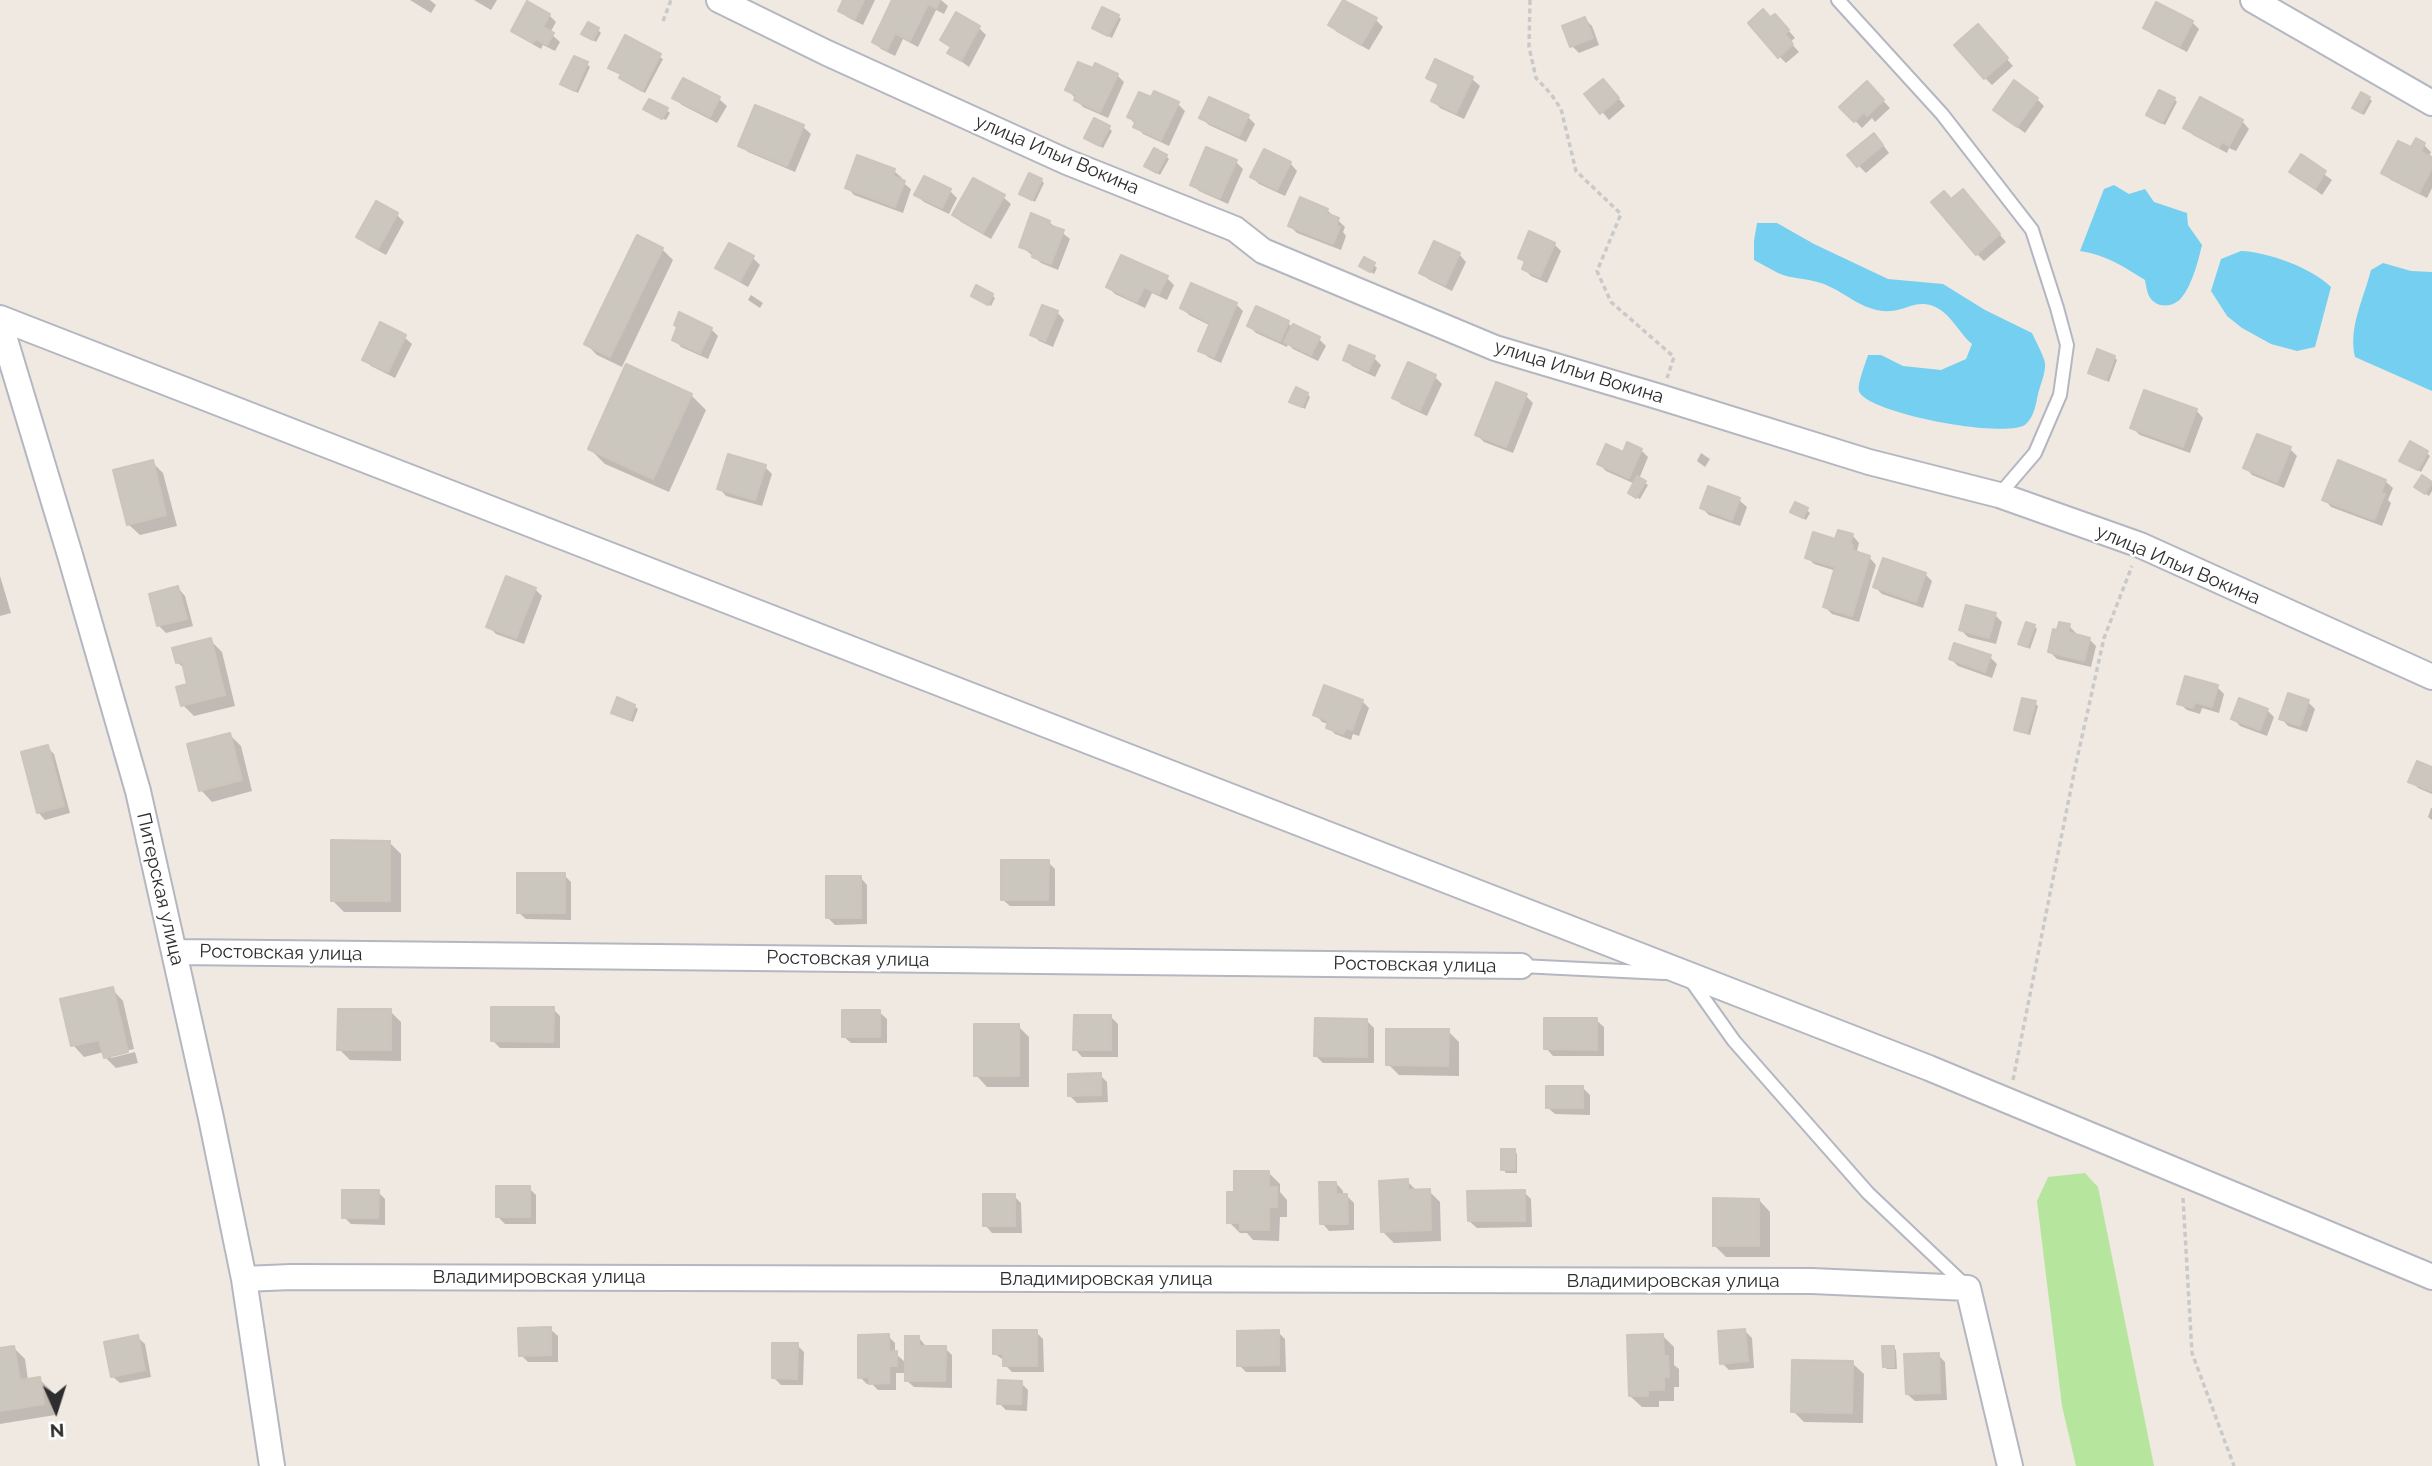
<!DOCTYPE html>
<meta charset="utf-8">
<style>
body{margin:0}
#map{position:relative;width:2432px;height:1466px;overflow:hidden;background:#efe9e1;font-family:Raleway,sans-serif}
canvas{display:block}
.north{position:absolute;left:21px;top:1375px;width:70px;height:70px;-webkit-text-stroke:5px #fff;paint-order:stroke;rotate:177deg;font-size:19px;font-weight:700;line-height:28px;text-align:center;color:#2e2e2e}
.north::after{content:'';display:block;margin:auto;width:24px;height:32px;background:#2e2e2e;clip-path:polygon(50% 0,100% 100%,50% 72%,0 100%)}
</style>
<div id="map">
<canvas width="2432" height="1466"></canvas>
<div class="north">N</div>
</div>
<script>
const ctx = document.querySelector('canvas').getContext('2d');
ctx.lineJoin = 'round';
function paint(path, color) {
  ctx.fillStyle = color;
  ctx.fill(path, 'evenodd');
}
function stroke(path, color, width, dash) {
  ctx.strokeStyle = color;
  ctx.lineWidth = width;
  ctx.lineCap = dash ? 'butt' : 'round';
  ctx.setLineDash(dash || []);
  ctx.stroke(path);
}
function write(font, color, halo, rows, align = 'center') {
  ctx.font = font + ' Raleway,sans-serif';
  ctx.lineWidth = 5;
  ctx.setLineDash([]);
  ctx.textBaseline = 'middle';
  ctx.strokeStyle = halo;
  ctx.fillStyle = color;
  for (const [text, x, y, turn = 0] of rows) {
    ctx.save();
    ctx.translate(x, y);
    ctx.rotate((+turn || 0) * Math.PI / 180);
    ctx.textAlign = isNaN(turn) ? turn : align;
    if (halo) ctx.strokeText(text, 0, 0);
    ctx.fillText(text, 0, 0);
    ctx.restore();
  }
}
paint(new Path2D(`
 M2085,1173L2098,1187L2154,1466H2076L2062,1406L2037,1201L2048,1177Z`), '#b6e59e');
paint(new Path2D(`
 M2114,185L2129,194L2145,189L2154,202L2187,213L2188,225L2202,245C2198,261 2193,283 2182,297C2174,308 2156,309 2149,296C2147,292 2146,285 2145,280C2123,266 2106,255 2080,251L2104,189Z
 M1757,223H1777L1814,244L1888,279L1943,284L1985,310L2032,333C2036,342 2043,354 2045,363C2046,372 2040,386 2038,394C2036,404 2034,417 2026,424C2008,440 1865,413 1859,391C1857,384 1866,362 1868,355H1881L1903,366L1941,370L1966,359L1972,344C1959,333 1950,312 1933,306C1916,300 1906,310 1891,311C1863,313 1845,291 1821,283C1807,278 1791,279 1778,273C1770,269 1762,264 1754,260V241Z
 M2241,251C2268,252 2312,268 2331,287L2315,347L2297,351L2271,344L2242,328L2227,316L2211,291L2221,259Z
 M2383,263L2411,271L2432,272V391L2355,357C2348,328 2364,298 2371,270Z`), '#75cff0');
paint(new Path2D(`
 M410,0H430L436,5L431,13Z
 M474,0H497L491,10Z
 M845,0H875L863,25L847,17L840,10Z
 M894,0H941L948,6L944,14L936,10L918,47L903,39L895,56L881,49L874,42Z
 M549,15L556,22L550,33L560,42L555,51L543,45L541,49L520,37L513,30Z
 M1118,16L1121,19L1112,38L1094,28Z
 M1585,19L1592,26L1599,45L1579,53L1572,46L1564,27Z
 M1771,19L1782,23L1795,38L1790,42L1799,52L1786,63L1779,56Z
 M1376,20L1383,27L1369,50L1337,32L1330,24Z
 M2192,22L2199,29L2187,52L2152,34L2145,27Z
 M979,28L986,35L969,67L950,53L952,49L942,40Z
 M598,30L601,33L596,42L584,34Z
 M1985,34L2013,66L1992,85L1985,78Z
 M626,38L663,59L645,93L624,81L621,78L622,75L613,70Z
 M1436,61L1472,79L1480,86L1464,119L1440,108L1433,100L1440,87L1428,77Z
 M587,64L590,67L578,93L562,84Z
 M1094,71L1117,75L1124,82L1108,118L1083,107L1067,89Z
 M684,80L719,99L727,106L717,123L682,105L674,98Z
 M1867,84L1890,108L1875,122L1872,118L1862,128L1842,107Z
 M1610,88L1625,106L1609,120L1587,94Z
 M2369,98L2372,101L2364,115L2357,111Z
 M2037,99L2044,106L2025,133L1995,110Z
 M2174,99L2177,102L2165,125L2148,115Z
 M1152,100L1178,104L1185,111L1169,146L1143,134L1129,117Z
 M756,107L803,127L811,134L795,172L748,152L741,145Z
 M666,110L670,113L666,120L648,112Z
 M1248,117L1255,124L1246,142L1209,125L1201,118Z
 M2242,121L2249,129L2236,151L2229,148L2227,153L2193,135L2186,127Z
 M1109,128L1112,131L1103,148L1086,138Z
 M1881,142L1889,153L1866,173L1859,166Z
 M2424,145L2431,152L2428,158L2432,159V188L2427,198L2391,180L2384,173L2412,150Z
 M1166,156L1169,159L1160,175L1147,166Z
 M858,157L894,171L902,178L901,181L911,189L903,213L854,195L847,187Z
 M2301,157L2332,180L2322,195L2292,172Z
 M1236,162L1243,169L1228,204L1199,191L1192,184Z
 M1290,163L1297,171L1285,196L1259,184L1252,177Z
 M1041,180L1044,183L1035,202L1021,193Z
 M950,191L957,198L949,214L924,202L916,195Z
 M1003,197L1011,204L991,239L961,222L954,215Z
 M1969,198L2006,242L1984,261L1977,254L1951,201Z
 M1327,210L1345,227L1343,232L1346,236L1341,250L1297,233L1290,226Z
 M397,215L404,222L386,255L366,244L358,237Z
 M1049,222L1070,239L1058,270L1041,263L1021,246Z
 M1554,244L1561,251L1547,283L1531,276L1524,269L1526,264L1520,258Z
 M662,249L673,260L622,367L597,355L586,344Z
 M1459,254L1466,262L1452,291L1428,279L1421,272Z
 M753,258L760,265L748,287L725,274L717,267Z
 M1374,265L1377,268L1374,274L1361,266Z
 M1167,278L1174,285L1167,300L1152,293L1145,308L1115,294L1108,287Z
 M751,295L763,303L760,308L748,300Z
 M992,295L995,298L991,306L973,296Z
 M1236,304L1243,311L1221,363L1208,357L1200,350L1211,326L1189,315L1182,308Z
 M1057,312L1064,320L1053,347L1039,341L1032,334Z
 M1288,323L1293,328L1319,339L1326,346L1318,361L1293,349L1288,344L1287,347L1256,333L1249,326Z
 M711,329L718,336L708,359L681,347L674,339Z
 M404,337L412,344L395,378L371,366L364,359Z
 M2114,357L2117,360L2109,382L2090,373Z
 M1374,358L1381,365L1375,377L1352,366L1345,359Z
 M1435,377L1442,384L1427,416L1401,404L1394,397Z
 M1307,394L1310,397L1305,409L1292,401Z
 M691,395L706,410L669,492L605,464L590,449Z
 M1526,396L1533,403L1513,453L1484,442L1477,435Z
 M2196,410L2203,418L2190,453L2140,435L2132,428Z
 M2290,449L2297,456L2284,488L2252,475L2245,467Z
 M1641,450L1648,457L1639,479L1648,485L1640,499L1633,496L1635,484L1606,471L1599,464Z
 M1701,453L1710,459L1705,467L1697,461Z
 M2427,453L2430,456L2421,472L2405,463Z
 M152,462L163,473L177,526L140,535L128,524Z
 M765,467L772,474L762,506L726,496L719,488Z
 M2423,478L2432,484V491L2429,496L2420,490Z
 M2385,481L2393,488L2388,500L2391,503L2382,526L2331,507L2324,499Z
 M1709,489L1739,500L1747,507L1740,526L1709,515L1702,508Z
 M1807,510L1810,513L1806,520L1792,512Z
 M1852,535L1859,543L1857,551L1869,557L1876,565L1859,622L1832,614L1825,607L1836,571L1814,564L1807,557Z
 M1925,574L1932,581L1923,608L1882,594L1875,587Z
 M0,576L11,613L0,616Z
 M178,588L185,596L193,626L166,633L158,625Z
 M535,589L542,596L524,644L496,634L488,626Z
 M1995,615L2002,622L1996,644L1968,637L1961,630Z
 M2034,626L2037,629L2030,649L2020,643Z
 M2069,626L2076,633L2075,636L2089,639L2096,646L2091,667L2057,659L2050,652Z
 M210,640L222,652L235,706L194,716L183,705L189,685L186,670L177,662Z
 M1990,657L1997,664L1992,678L1958,666L1951,659Z
 M2217,687L2224,694L2219,713L2202,708L2200,714L2187,710L2179,703Z
 M1362,701L1369,708L1359,736L1353,734L1351,740L1335,734L1328,727L1329,724L1322,722L1315,714Z
 M2308,702L2315,709L2307,732L2288,726L2281,718Z
 M2035,703L2038,706L2030,735L2019,732L2016,729Z
 M634,706L638,709L633,722L613,713Z
 M2267,710L2274,717L2267,736L2240,726L2233,718Z
 M230,735L241,746L252,791L212,802L201,790Z
 M47,747L54,754L70,813L45,820L38,812Z
 M2432,769V794L2418,788L2411,781Z
 M2431,808H2432V820L2428,817Z
 M390,843L401,854V912H344L333,901Z
 M1048,862L1055,869V906H1010L1002,899Z
 M564,875L571,882V920L526,919L518,912Z
 M860,877L867,885V924L835,925L827,917Z
 M112,989L123,1001L134,1049L111,1054V1058L135,1052L138,1063L116,1068L105,1057L104,1052L84,1057L73,1045Z
 M553,1009L560,1016V1048H500L492,1040Z
 M390,1011L401,1022V1061L350,1060L339,1049Z
 M879,1012L887,1019V1043H851L843,1036Z
 M1111,1017L1118,1024V1057H1082L1075,1049Z
 M1596,1020L1604,1027V1056H1553L1546,1048Z
 M1367,1021L1374,1028V1063H1323L1316,1056Z
 M1018,1026L1029,1037V1087H987L976,1075Z
 M1448,1031L1459,1042V1076L1399,1075L1388,1064Z
 M1100,1075L1107,1082L1108,1102L1077,1103L1070,1096Z
 M1583,1088L1590,1095V1115L1555,1114L1547,1107Z
 M1514,1150L1517,1154V1173H1506L1503,1169Z
 M1269,1173L1280,1184V1192L1287,1200V1217H1280L1279,1241L1253,1240L1247,1233H1240L1229,1222L1236,1193Z
 M1407,1181L1418,1192L1429,1191L1440,1202L1441,1241L1394,1243L1382,1231Z
 M1336,1183L1343,1191V1196H1347L1354,1203V1230L1329,1231L1322,1223Z
 M529,1188L536,1195V1224H505L497,1216Z
 M378,1192L385,1199V1225L351,1224L344,1217Z
 M1524,1192L1531,1199L1532,1227L1477,1228L1469,1221Z
 M1014,1196L1021,1203L1022,1233H992L985,1225Z
 M1759,1200L1770,1212V1257H1726L1715,1246Z
 M550,1329L558,1336V1362H528L521,1355Z
 M1745,1331L1752,1338L1754,1368L1729,1370L1722,1363Z
 M1036,1332L1043,1339L1044,1372H1012L1005,1365V1361L995,1354Z
 M1278,1332L1285,1339L1286,1372H1246L1239,1365Z
 M888,1336L895,1343V1353L907,1364L918,1337L925,1345V1348H945L952,1355V1388L914,1387L906,1380V1373H896V1390H878L872,1384H867L860,1377Z
 M1663,1336L1674,1347V1365L1679,1369V1387H1674V1401H1659V1407H1642L1630,1396Z
 M137,1337L145,1344L151,1377L120,1383L112,1376Z
 M797,1345L804,1352L803,1385H781L773,1377Z
 M1893,1347L1896,1350L1897,1369H1887L1884,1366Z
 M14,1348L25,1359L28,1380L39,1379L51,1390L55,1415L0,1424V1350Z
 M1938,1355L1945,1362L1947,1400L1915,1401L1907,1394Z
 M1852,1363L1864,1374L1863,1423L1804,1422L1793,1411Z
 M1021,1383L1028,1390L1027,1411L1006,1410L999,1403Z`), '#0003');
const building = new Path2D(`
 M843,0H864L855,19L838,11Z
 M892,0H940L936,8L928,4L910,41L895,33L887,50L872,42Z
 M1343,0L1377,18L1361,45L1328,25Z
 M527,1L550,14L543,27L554,33L547,45L536,39L533,43L511,31Z
 M2156,2L2193,21L2180,46L2143,28Z
 M1102,7L1119,15L1108,36L1092,28Z
 M1763,9L1770,17L1775,14L1789,30L1785,34L1793,44L1778,58L1748,23Z
 M956,12L980,26L961,61L947,53L951,47L940,40Z
 M1585,17L1593,38L1570,47L1562,26Z
 M588,22L599,28L593,40L581,34Z
 M1978,24L2008,58L1984,79L1954,45Z
 M625,35L661,54L642,91L619,78L621,74L608,68Z
 M574,56L588,62L575,91L560,84Z
 M1435,59L1473,77L1456,113L1431,101L1439,84L1426,78Z
 M1078,62L1093,68L1095,63L1118,74L1100,112L1074,100L1076,95L1065,90Z
 M683,78L720,97L710,117L672,98Z
 M1603,79L1619,98L1600,114L1584,94Z
 M2014,80L2038,98L2017,127L1993,110Z
 M1867,81L1884,100L1867,116L1864,112L1854,122L1839,107Z
 M2159,90L2175,98L2162,123L2146,115Z
 M1154,91L1179,102L1161,140L1133,127L1136,121L1127,117L1139,92L1151,97Z
 M2361,92L2370,97L2361,113L2352,108Z
 M1209,97L1249,115L1239,136L1199,118Z
 M2200,97L2243,120L2229,146L2222,142L2219,147L2183,128Z
 M649,99L668,108L662,119L643,109Z
 M755,105L804,125L787,166L738,146Z
 M1094,118L1110,126L1100,146L1084,138Z
 M1874,133L1883,145L1857,167L1847,155Z
 M2416,138L2425,143L2421,152L2432,157V168L2419,193L2381,173L2398,141L2411,147Z
 M1206,147L1237,160L1220,198L1190,185Z
 M1154,148L1167,155L1157,173L1144,166Z
 M1264,149L1291,162L1277,190L1250,177Z
 M2301,154L2326,171L2315,189L2289,172Z
 M857,155L895,169L893,176L905,181L895,207L845,188Z
 M1029,173L1042,179L1032,200L1019,194Z
 M924,176L951,189L942,208L914,195Z
 M973,178L1005,195L983,233L952,215Z
 M1963,189L2000,234L1976,255L1931,202L1944,191L1951,199Z
 M1300,197L1328,209L1326,213L1339,218L1336,226L1340,227L1333,244L1288,226Z
 M376,201L398,213L378,249L356,237Z
 M1031,213L1050,221L1049,225L1064,230L1051,264L1032,257L1033,252L1019,247Z
 M1529,231L1555,243L1540,277L1522,269L1525,261L1518,258Z
 M637,235L663,248L610,357L584,344Z
 M1434,241L1460,253L1445,285L1419,273Z
 M729,243L754,256L740,281L715,268Z
 M1121,255L1168,276L1159,294L1144,287L1137,302L1106,287Z
 M1364,257L1375,263L1370,272L1359,266Z
 M1191,283L1237,303L1214,357L1198,351L1210,323L1180,308Z
 M976,285L993,294L988,305L971,296Z
 M1042,305L1058,311L1045,341L1030,335Z
 M1256,306L1289,321L1280,341L1247,326Z
 M679,312L712,328L700,353L672,340L677,327L674,325Z
 M380,322L406,335L388,372L362,360Z
 M1293,324L1320,337L1311,355L1284,342Z
 M1349,345L1375,356L1368,371L1343,360Z
 M2097,349L2115,356L2106,380L2088,373Z
 M1408,362L1436,375L1420,410L1392,398Z
 M626,364L692,394L653,479L588,449Z
 M1496,382L1527,394L1506,447L1475,435Z
 M1296,387L1308,393L1302,407L1289,402Z
 M2144,390L2197,409L2183,447L2130,428Z
 M2257,434L2291,447L2277,482L2243,468Z
 M2410,441L2428,451L2418,470L2399,461Z
 M1627,442L1642,449L1629,478L1597,464L1606,444L1623,452Z
 M728,454L766,465L755,500L717,489Z
 M153,460L166,515L127,525L113,470Z
 M2338,460L2386,480L2381,493L2385,494L2374,520L2322,500Z
 M2422,475L2432,482L2425,494L2414,487Z
 M1637,476L1646,481L1636,498L1628,493Z
 M1708,486L1740,498L1732,520L1700,508Z
 M1795,502L1808,508L1803,518L1790,512Z
 M1838,530L1853,534L1850,544L1853,545L1852,550L1870,556L1852,616L1823,607L1835,567L1805,558L1813,532L1835,539Z
 M1883,558L1926,573L1916,602L1873,587Z
 M506,576L536,588L516,638L486,627Z
 M178,586L187,619L157,626L149,594Z
 M1966,605L1996,613L1989,638L1959,630Z
 M2026,622L2035,625L2027,647L2018,644Z
 M2059,622L2070,624L2068,632L2090,638L2084,661L2048,652L2053,629L2057,630Z
 M211,638L225,695L181,706L176,687L187,684L182,662L176,663L172,648Z
 M1954,643L1991,655L1985,672L1949,659Z
 M2185,676L2218,685L2212,707L2195,702L2193,708L2177,704Z
 M1324,685L1363,700L1352,730L1346,728L1343,734L1326,728L1328,721L1313,715Z
 M2288,693L2309,700L2300,726L2279,719Z
 M617,697L635,705L630,720L611,713Z
 M2022,698L2036,701L2027,733L2014,730Z
 M2239,698L2268,709L2260,730L2231,719Z
 M230,733L242,780L199,791L187,744Z
 M48,745L64,806L37,813L21,752Z
 M2417,761L2432,767V791L2408,782Z
 M331,840L390,841V901H331Z
 M1001,860H1049L1048,900H1001Z
 M517,873H565V913H517Z
 M826,876H861V918H826Z
 M113,987L128,1052L104,1058L99,1040L71,1046L60,999Z
 M491,1007H554L553,1042L491,1041Z
 M338,1009H391V1050H337Z
 M842,1010H880V1037H842Z
 M1074,1015H1111V1050H1073Z
 M1315,1018L1367,1019V1057L1314,1056Z
 M1544,1018H1597V1050L1544,1049Z
 M974,1024H1019V1076H974Z
 M1386,1029H1449L1448,1066L1386,1065Z
 M1101,1073V1095L1068,1096V1074Z
 M1546,1086H1583V1108H1546Z
 M1501,1149H1515V1170H1501Z
 M1234,1171H1269V1187H1277V1207H1269V1230H1240V1223H1227V1192H1234Z
 M1408,1179V1190L1430,1189L1431,1230L1381,1232L1379,1181Z
 M1319,1182H1336V1194H1347L1348,1224H1320Z
 M496,1186H530V1217H496Z
 M342,1190H379L378,1218H342Z
 M1525,1190V1221H1468L1467,1191Z
 M983,1194H1015V1226H983Z
 M1713,1198L1759,1199V1246H1713Z
 M551,1327V1355L519,1356L518,1328Z
 M1745,1329L1748,1361L1720,1364L1718,1331Z
 M993,1330H1037V1366H1003V1354H993Z
 M1279,1330V1365L1237,1366V1331Z
 M889,1334V1352L897,1351V1366H889V1383L869,1384V1377L858,1378V1335Z
 M1663,1334L1664,1356H1668L1669,1377H1664V1390H1648V1396H1629L1627,1335Z
 M138,1335L145,1370L111,1377L104,1342Z
 M905,1336H919V1346H946L945,1381H905Z
 M772,1343H798L797,1379L772,1378Z
 M14,1346L20,1380L40,1377L44,1404L0,1411V1348Z
 M1882,1346H1894V1367H1883Z
 M1939,1353L1940,1393L1906,1394L1904,1354Z
 M1792,1360L1853,1361L1852,1413L1791,1412Z
 M998,1380L1022,1381L1021,1404H997Z`);
paint(building, '#cbc7bf');
stroke(building, '#cbc5ba', 2);
const lane = new Path2D(`
 M1838,0L1942,114L2032,230L2057,308L2067,345L2060,395L2035,453L1999,495
 M1521,966L1664,973
 M1690,979L1734,1041L1868,1193L1965,1285`);
const street = new Path2D(`
 M719,0L827,53L1067,162L1235,229L1263,251L1495,348L1660,397L1869,462L1999,495L2140,545L2432,677
 M2253,0L2432,103
 M0,318L1929,1068L2432,1277
 M0,323L70,555L138,791L211,1118L244,1279L272,1466
 M175,952L1521,966
 M244,1279L291,1277L1812,1281L1968,1288L2010,1466`);
stroke(lane, '#b4b7c1', 16);
stroke(street, '#b4b7c1', 28);
stroke(new Path2D(`
 M1530,0L1529,47L1536,78L1551,94L1561,109L1576,171L1621,214L1597,271L1611,302L1674,357L1667,378
 M663,21L671,0
 M2013,1080L2075,768L2104,638L2132,566
 M2183,1198L2192,1353L2234,1466`), '#c9c9c9', 3.5, [5, 3.5]);
stroke(lane, '#fff', 12);
stroke(street, '#fff', 24);
write('19px', '#2e2e2e', '#fff', [
 ["улица Ильи Вокина",1057,155,23],
 ["улица Ильи Вокина",1579,372,17],
 ["улица Ильи Вокина",2178,565,23],
 ["Питерская улица",160,889,77],
 ["Ростовская улица",281,953,1],
 ["Ростовская улица",848,959,1],
 ["Ростовская улица",1415,965,1],
 ["Владимировская улица",539,1277],
 ["Владимировская улица",1106,1279],
 ["Владимировская улица",1673,1281]
]);
</script>
